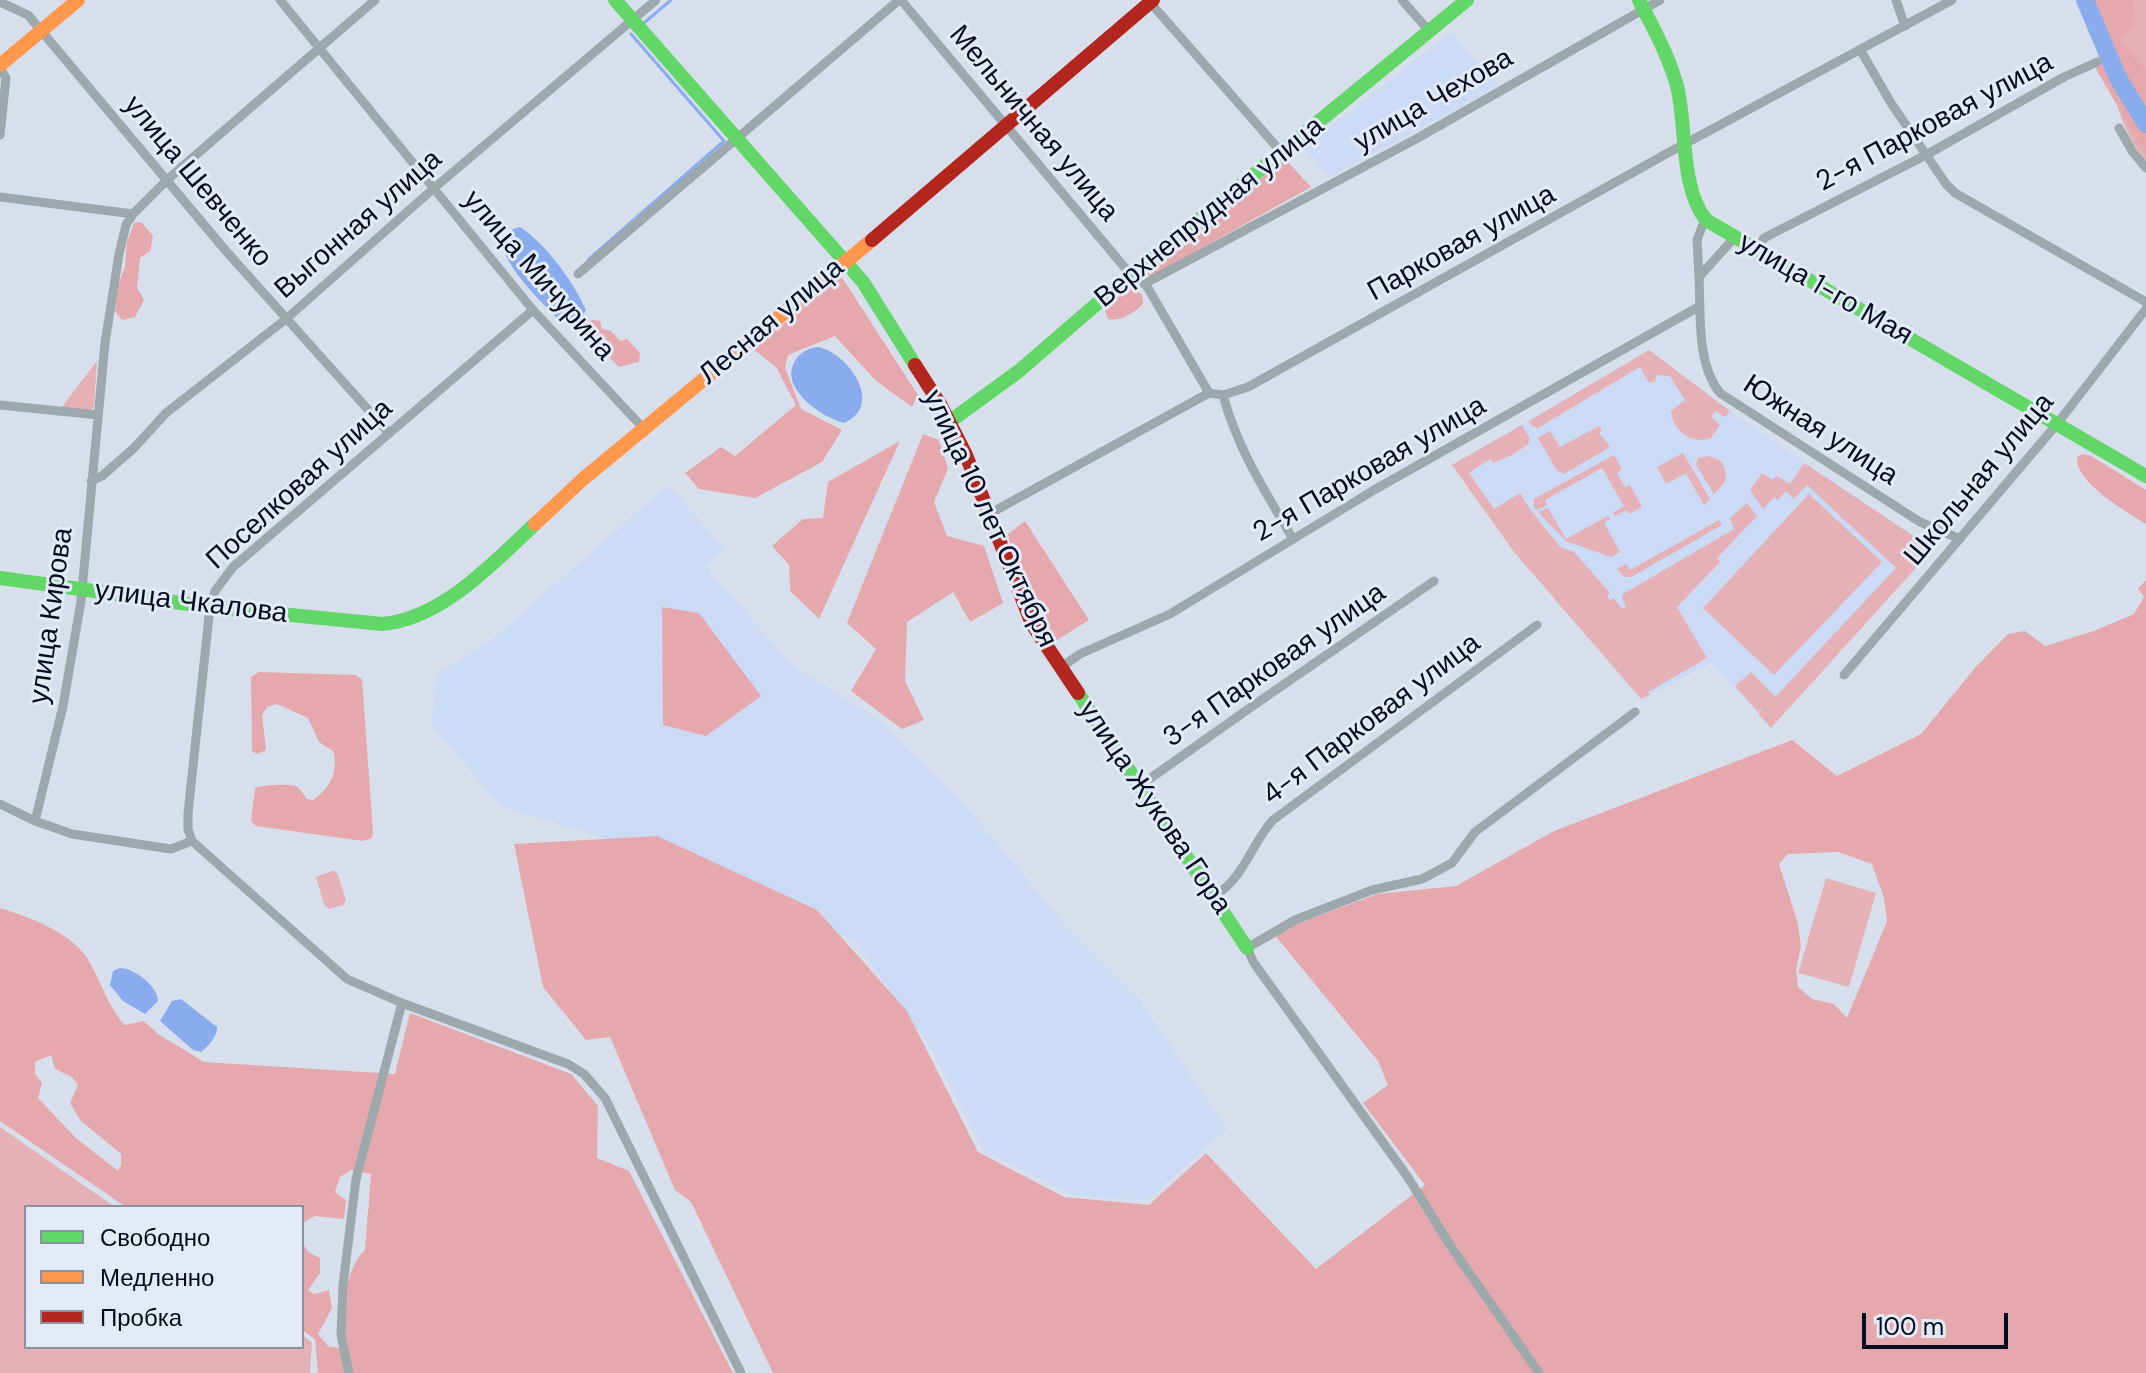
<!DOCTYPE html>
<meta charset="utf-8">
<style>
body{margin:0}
#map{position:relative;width:2146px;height:1373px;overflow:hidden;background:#d8dfec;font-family:"DM Sans",sans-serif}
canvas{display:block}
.legend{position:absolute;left:24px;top:1205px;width:280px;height:144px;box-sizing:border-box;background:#e3eaf6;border:2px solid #8a91a0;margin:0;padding:10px 14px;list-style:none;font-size:24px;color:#040c1f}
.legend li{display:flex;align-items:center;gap:16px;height:40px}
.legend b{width:40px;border:2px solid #8a91a0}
.scale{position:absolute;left:1862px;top:1313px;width:146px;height:36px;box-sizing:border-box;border:4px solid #040c1f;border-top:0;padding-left:10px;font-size:24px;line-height:28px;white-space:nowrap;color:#040c1f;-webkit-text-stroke:6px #e3eaf6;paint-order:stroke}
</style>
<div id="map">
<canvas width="2146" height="1373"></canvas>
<ul class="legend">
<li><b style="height:10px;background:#63d668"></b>Свободно</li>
<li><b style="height:10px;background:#ff974d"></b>Медленно</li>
<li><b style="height:10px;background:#b3261e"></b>Пробка</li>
</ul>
<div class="scale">100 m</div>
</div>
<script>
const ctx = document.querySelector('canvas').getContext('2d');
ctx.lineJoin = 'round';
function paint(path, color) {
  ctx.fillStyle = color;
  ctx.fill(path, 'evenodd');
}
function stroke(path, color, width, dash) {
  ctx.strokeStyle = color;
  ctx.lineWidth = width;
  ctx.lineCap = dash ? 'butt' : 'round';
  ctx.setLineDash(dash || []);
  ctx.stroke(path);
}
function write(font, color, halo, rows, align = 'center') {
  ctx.font = font + ' "DM Sans",sans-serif';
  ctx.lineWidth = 6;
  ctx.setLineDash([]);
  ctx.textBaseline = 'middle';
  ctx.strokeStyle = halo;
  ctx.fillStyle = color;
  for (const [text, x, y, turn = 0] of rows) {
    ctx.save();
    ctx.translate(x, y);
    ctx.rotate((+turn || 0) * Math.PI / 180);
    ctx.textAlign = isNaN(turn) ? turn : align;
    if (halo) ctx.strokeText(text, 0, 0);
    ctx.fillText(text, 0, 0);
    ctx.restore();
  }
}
paint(new Path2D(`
 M1451,32L1498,86L1330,177L1304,148Z
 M1649,350L1730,411L1933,549L1771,728L1712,663L1641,699L1514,552L1452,465Z
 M668,485L725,549L706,567L794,667L875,717L963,802L1065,925L1138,998L1227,1129L1147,1200L1074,1196L983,1150L931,1048L854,940L635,847L502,807L431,724L438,674L494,638Z`), '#cbdaf5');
paint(new Path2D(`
 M2076,0H2146V161C2119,130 2114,89 2101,51C2095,34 2084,17 2076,0Z
 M1649,350L1730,411L1725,417L1716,411L1711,417L1720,425L1711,438C1692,445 1673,431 1671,411L1685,400L1670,376L1656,375L1655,381L1649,383L1640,367L1538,428L1532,426L1529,421Z
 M97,361L94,407L90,411L61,408Z
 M1522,425L1530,439L1528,444L1514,454L1493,463L1490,459L1469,473L1494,509L1520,493L1529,508L1560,547L1574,552L1610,593L1607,595L1610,600L1614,598L1622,609L1626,607L1622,598L1623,594L1734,529L1730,518L1747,503L1757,516L1717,558L1720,562L1677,607L1707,658L1648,692L1650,695L1641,699L1514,552L1452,465Z
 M1599,426L1602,431L1599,433L1610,447L1564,474L1557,471L1538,438L1550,431L1560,447Z
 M1683,453L1710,499L1704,505L1686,473L1666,484L1657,467Z
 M1614,455L1622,469L1617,473L1625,487L1630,485L1642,507L1629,514L1627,510L1615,516L1613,513L1624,506L1602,468L1545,500L1547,505L1537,510L1534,507V499Z
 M1709,456L1721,461C1730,476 1726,482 1714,494L1696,465L1698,458Z
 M1804,463L1933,549L1771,728L1758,714L1764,708L1758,712L1735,686L1751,672L1775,697L1896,568L1807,485L1794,499L1786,491L1778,500L1774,497L1763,509L1750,490L1762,473L1773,480L1777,476L1790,484Z
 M1809,494L1882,562L1774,675L1703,608Z
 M1548,508L1566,539L1608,516L1610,519L1604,523L1620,552L1611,557L1566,541L1538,512Z
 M1719,520L1722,525L1631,577H1624L1617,569L1626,564L1630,570Z
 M334,870L338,875L346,900L343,905L329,909L324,904L316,877Z
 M1826,878L1876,893L1849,987L1798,973Z
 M0,1127L115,1207H26V1347H302V1335L312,1342L310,1373H0Z`), '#e6b1b6');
paint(new Path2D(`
 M2076,0H2133L2136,22L2120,40L2146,71V156L2096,69L2103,27Z
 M1285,159L1311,187L1150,277L1146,272Z
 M138,222L142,223L153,236L150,251L140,258L137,288L144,300L135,317L122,320L115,311L118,285L125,267L127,242L134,223Z
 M841,276L918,395L912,407L876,381L835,336L788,355L785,368L801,409L842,430L822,462L755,498L699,489L685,473L721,447L735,456L796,405L776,367L753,349Z
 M1132,286L1142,295L1143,304C1134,313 1120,322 1108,319L1104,307Z
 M592,320L600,321L602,329L611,331L620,341L627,339L640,353L639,362L619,367L611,359L609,348L588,336L584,327Z
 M923,434L939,440L948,469L934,502L947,536L984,546L1003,603L970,622L953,592L907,622L905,681L924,720L902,729L851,691L876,649L847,623Z
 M900,441L819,619L790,591L789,565L772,546L803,519L823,518L828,482Z
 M2082,454L2091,456L2146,490V524C2126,511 2075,483 2077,457Z
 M1025,521L1089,620L1054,642L1007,535Z
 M2146,580V1373H773L691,1202L675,1190L610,1037L586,1040L543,987L514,844L657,836L817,910L907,1011L978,1152L1064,1197L1149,1205L1206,1153L1316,1269L1425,1185L1363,1103L1388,1085L1378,1061L1273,933L1377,894L1456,886L1554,831L1792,740L1837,776L1921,734L1974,669L2008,634L2025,631L2045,646L2094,631L2134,614L2144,597L2138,589ZM1838,852L1872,864L1884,898L1887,921L1847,1018L1834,1004L1812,999L1798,987L1796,969L1801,947L1798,924L1779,864L1788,854Z
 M662,607L699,613L761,696L706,736L663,725Z
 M259,672L356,675L362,679L373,832L372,838L363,841L256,826L251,821L255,788C262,785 292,783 298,787C300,789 305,797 307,799L313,800C330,789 339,770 333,751L319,742L308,718L277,704L267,707L262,715L266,750L257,754L252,751L251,677Z
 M0,908C27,916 72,933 87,958C101,981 107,1004 124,1025L144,1021L158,1034L204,1062L395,1074L410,1013L571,1074L598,1106L597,1158L629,1171L733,1373H318L315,1339L302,1330V1242L308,1252L320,1258V1273L308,1290L314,1294L329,1290L332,1308L318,1334L329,1347L346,1348C345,1314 340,1275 365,1250L371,1174L351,1170L340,1177L335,1192L346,1200L344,1219L315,1216L302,1223V1207H126L0,1121ZM51,1055L55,1069L72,1077L78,1085L70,1103L80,1120L121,1154V1165L118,1171L76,1138L38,1098L42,1083L35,1074V1062Z`), '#e5a9ad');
paint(new Path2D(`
 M520,227C548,246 572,280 586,310L582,317L568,322L558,319C545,305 471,238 520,227Z
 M818,347C849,353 885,406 844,423C821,417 777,387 796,359C802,351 809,348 818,347Z
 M120,968C134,968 158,986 158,1001L145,1014L123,1001L110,985L113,971Z
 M181,999L217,1027C218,1035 208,1047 201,1052L193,1050L160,1021L172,1001Z`), '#89acee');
stroke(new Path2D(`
 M644,23L671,0
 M588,260L724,141L631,34`), '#89acee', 3);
stroke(new Path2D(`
 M2085,0L2118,78L2146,124`), '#89acee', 18);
stroke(new Path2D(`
 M280,0L533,310L644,429
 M901,0L1131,275
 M1148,0L1283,154
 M1402,0L1429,31
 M1896,0L1905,26
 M0,2L28,15L226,251L389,433
 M1861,51L1891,103L1946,184L1955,193L2146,302
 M0,68L6,78L0,135
 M2119,128L2132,151L2146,168
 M0,197L133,214
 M1705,219L1697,240L1699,277L1734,238
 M1756,250L1764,238L1926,155L2064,77L2097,62
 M1138,271L1209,393
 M578,274L899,0
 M1699,277C1701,314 1696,363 1720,393L1920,522L1960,539
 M1144,284L1416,139L1660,0
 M1223,395C1238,450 1265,491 1293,539
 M0,405L98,415
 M91,481L102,476L134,448L166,413L286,319L433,189L656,0
 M989,514L1209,393L1223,395L1248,387L1666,154L1952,0
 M1060,668L1080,654L1170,614L1374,490L1700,306
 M1844,675L2057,424L2146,309
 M1141,785L1254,705L1434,581
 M0,804L35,821L72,834L171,849L192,841
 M35,821L63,706L81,601L105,343L119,254L126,225L133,214L168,179L375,0
 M192,841L347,979L402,1003L568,1064L584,1074L605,1098L741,1373
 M192,841L188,829V813L210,607L215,591L233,567L533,310
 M1214,896C1244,879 1251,844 1273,820L1537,625
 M349,1373L341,1335L343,1285L356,1179L402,1003
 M1539,1373L1452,1248L1407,1176L1254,963L1247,948L1295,920L1372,890L1422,879L1452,863L1475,832L1635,712`), '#9ca8ac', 9);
stroke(new Path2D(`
 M615,0L863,282L915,365
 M1639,0C1653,28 1669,56 1677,86C1687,126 1680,188 1706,220L2146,476
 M949,422L1019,371L1107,295L1467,0
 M0,578L210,607L382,624C442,619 493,563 535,524
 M1078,693L1247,948`), '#63d668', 14);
stroke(new Path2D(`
 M0,65L78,0
 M535,524L582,480L872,240`), '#ff974d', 14);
stroke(new Path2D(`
 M872,240L1153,0
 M915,365L940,404L966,455L1032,624L1078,693`), '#b3261e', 14);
write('28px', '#040c1f', '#e3eaf6', [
 ["улица Чехова",1434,101,-30],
 ["2-я Парковая улица",1935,123,-28],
 ["Мельничная улица",1033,124,50],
 ["улица Шевченко",197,182,50],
 ["Верхнепрудная улица",1210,213,-39],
 ["Выгонная улица",359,225,-41],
 ["Парковая улица",1462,244,-29],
 ["улица Мичурина",538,276,49],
 ["улица 1-го Мая",1825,290,30],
 ["Лесная улица",772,322,-40],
 ["Южная улица",1820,431,33],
 ["2-я Парковая улица",1370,470,-30],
 ["Школьная улица",1980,480,-50],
 ["Поселковая улица",300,485,-42],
 ["улица 10 лет Октября",989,519,65],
 ["улица Чкалова",191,603,7],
 ["улица Кирова",52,616,-82],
 ["3-я Парковая улица",1275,666,-35],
 ["4-я Парковая улица",1372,720,-37],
 ["улица Жукова Гора",1154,808,56]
]);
</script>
